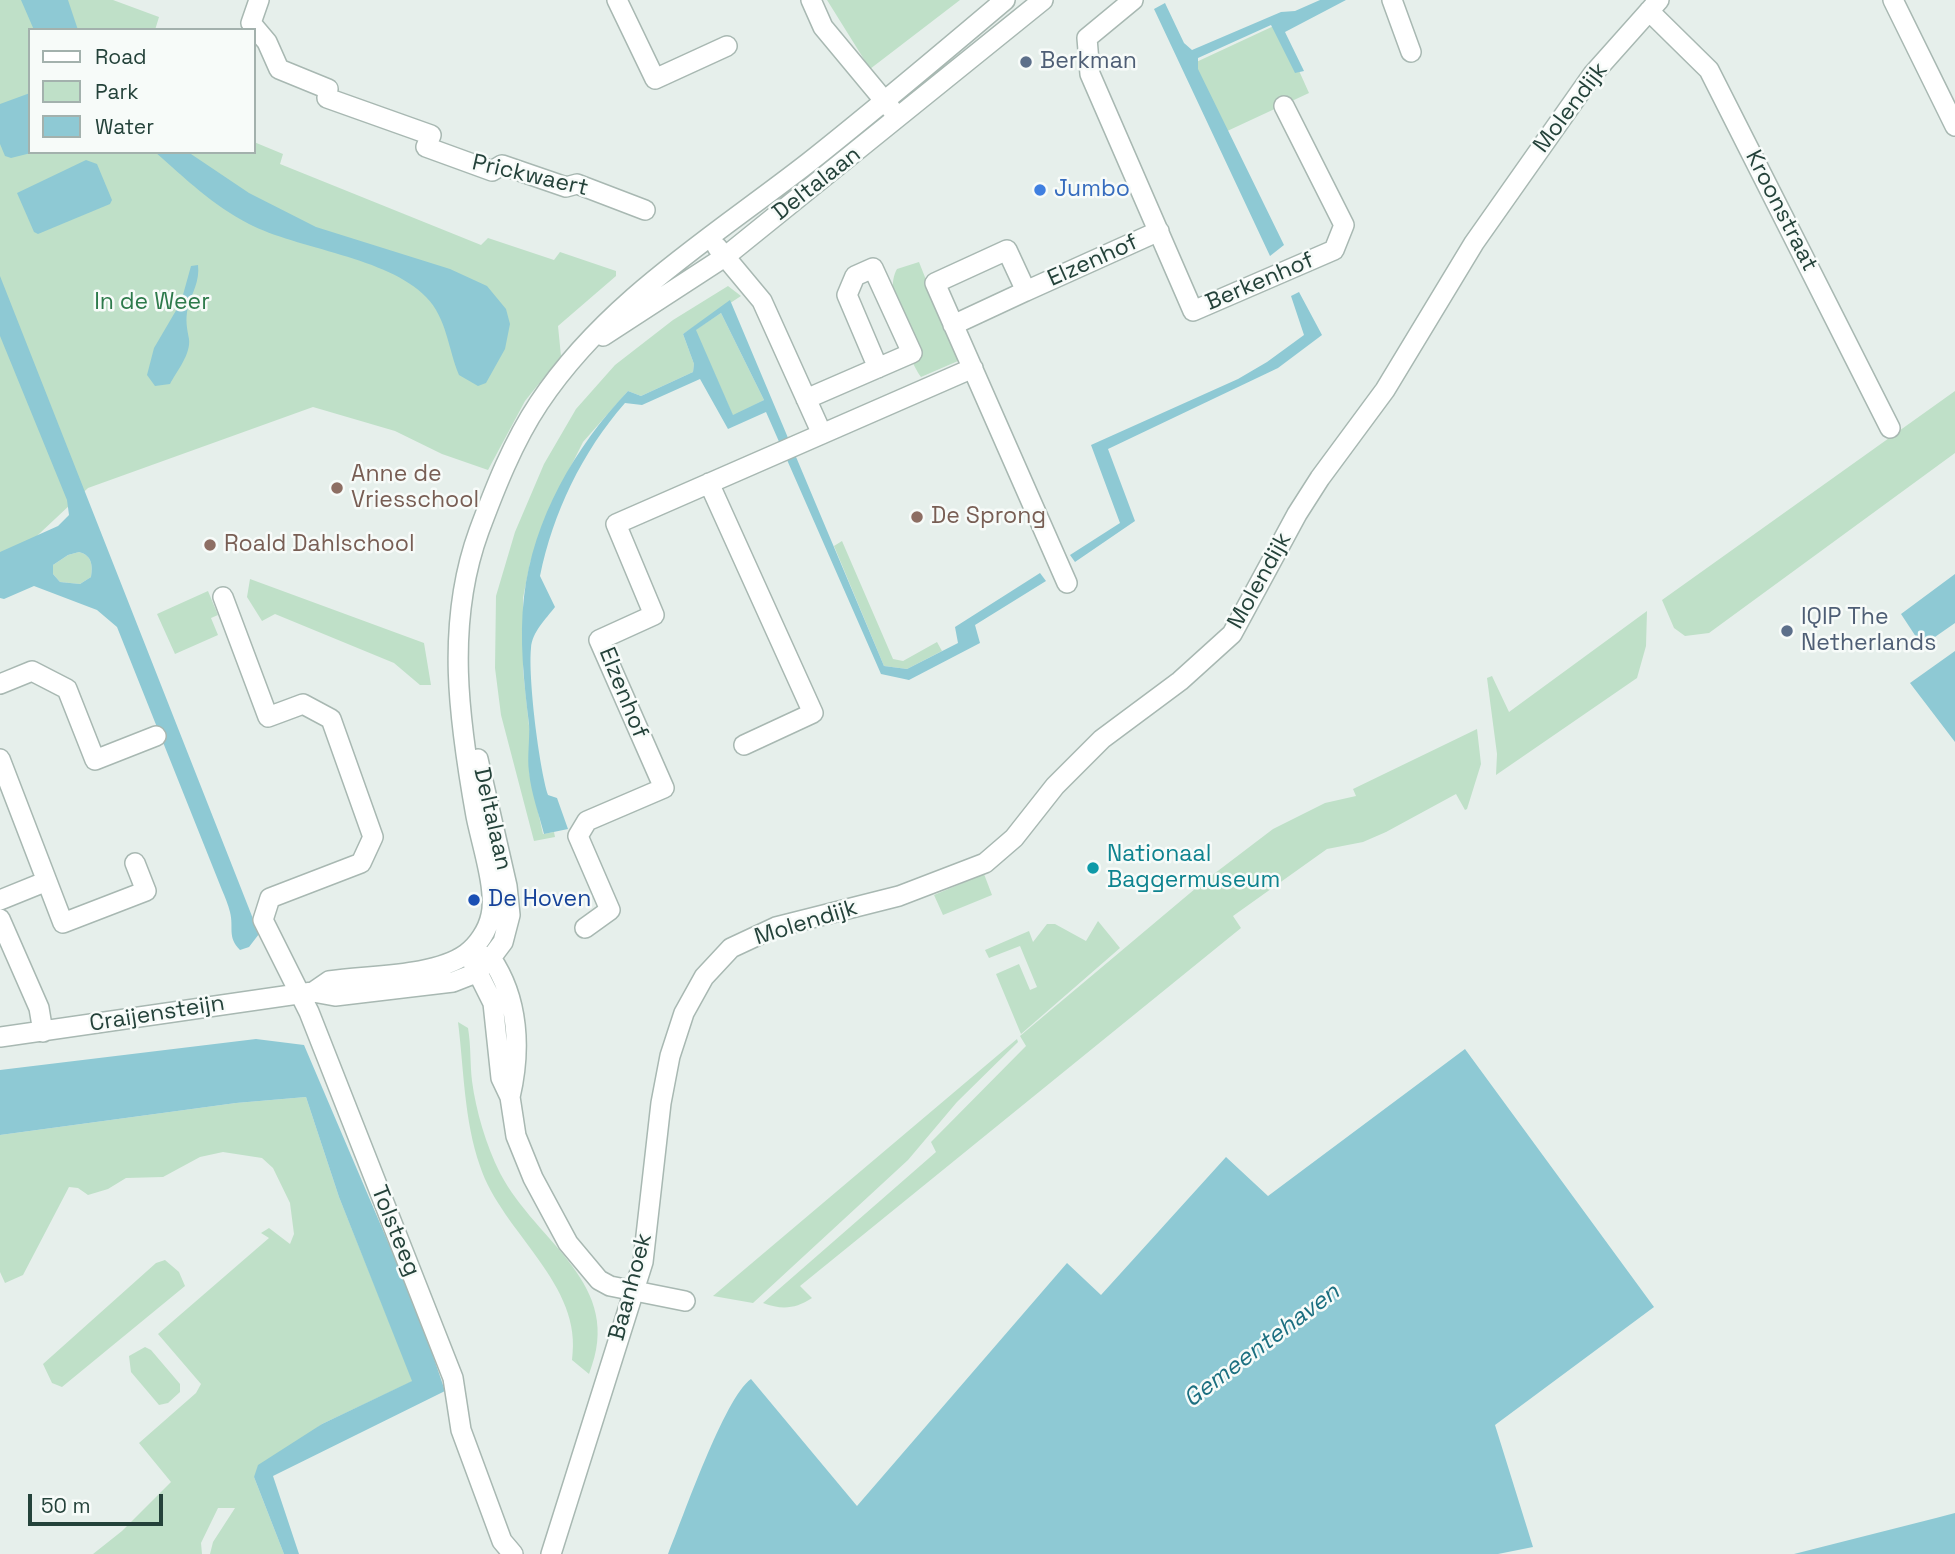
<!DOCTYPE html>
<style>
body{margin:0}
#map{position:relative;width:1955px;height:1554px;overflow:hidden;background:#e6efeb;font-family:"Space Grotesk",sans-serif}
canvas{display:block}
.legend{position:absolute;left:28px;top:28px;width:228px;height:126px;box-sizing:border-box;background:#f7fbf9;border:2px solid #a3b1ad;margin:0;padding:9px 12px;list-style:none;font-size:21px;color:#24423a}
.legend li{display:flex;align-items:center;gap:14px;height:35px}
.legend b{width:35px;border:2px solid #a3b1ad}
.scale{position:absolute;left:28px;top:1494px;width:135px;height:32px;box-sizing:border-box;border:4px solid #24423a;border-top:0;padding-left:9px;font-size:21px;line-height:24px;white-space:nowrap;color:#24423a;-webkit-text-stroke:5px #f7fbf9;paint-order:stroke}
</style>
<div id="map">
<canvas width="1955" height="1554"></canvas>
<ul class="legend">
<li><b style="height:9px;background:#fff"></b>Road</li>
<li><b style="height:19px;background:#bfe0c8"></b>Park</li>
<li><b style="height:19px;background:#8ec9d4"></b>Water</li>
</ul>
<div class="scale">50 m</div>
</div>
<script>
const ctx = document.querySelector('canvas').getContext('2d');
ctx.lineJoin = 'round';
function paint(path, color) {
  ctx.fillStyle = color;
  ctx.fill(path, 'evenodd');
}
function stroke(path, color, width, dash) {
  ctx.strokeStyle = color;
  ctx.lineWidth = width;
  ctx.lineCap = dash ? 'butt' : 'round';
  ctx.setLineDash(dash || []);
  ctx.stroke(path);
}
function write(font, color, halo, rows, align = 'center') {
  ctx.font = font + ' "Space Grotesk",sans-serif';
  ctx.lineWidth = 5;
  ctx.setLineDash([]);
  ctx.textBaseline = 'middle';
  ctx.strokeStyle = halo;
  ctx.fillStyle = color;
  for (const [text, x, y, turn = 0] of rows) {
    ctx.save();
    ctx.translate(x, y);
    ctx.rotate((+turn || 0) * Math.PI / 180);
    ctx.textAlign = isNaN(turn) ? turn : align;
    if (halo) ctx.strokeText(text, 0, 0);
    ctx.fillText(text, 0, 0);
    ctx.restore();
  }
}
paint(new Path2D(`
 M0,0H113L159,17L155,30H30V152H254V142L283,154L280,164L481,245L488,238L554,260L560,252L616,271V276L558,326L561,356L525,401L488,470L442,454L395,431L313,407L88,488L23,549L0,555Z
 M827,0H960L870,69Z
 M1278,24L1309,93L1223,133L1192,64Z
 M919,262L958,361L921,377C906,355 883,292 897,269Z
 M728,286L741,296L683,334L694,364L693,372L641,396L628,391L583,442L547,514L530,563L523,598V670L530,735L529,771L543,834L554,832L555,837L534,841L501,715L495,668L496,596L515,532L544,464L576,409L615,365L673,320Z
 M721,313L764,400L733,416L695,330Z
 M1955,391V453L1709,633L1685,636L1674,628L1662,600Z
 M842,541L893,659L903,661L937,642L942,651L907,669L884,666L834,546Z
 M79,552C92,555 93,566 91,577L80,584L60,582L53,574V565L68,555Z
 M250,579L424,643L431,685H420L394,663L275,614L262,621L247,597Z
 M208,591L218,615L211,618L218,635L175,654L157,614Z
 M1647,611L1646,646L1637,678L1496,775L1497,754L1487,678L1492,676L1509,712Z
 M1477,729L1481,764L1467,809L1465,810L1456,794L1386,832L1363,842L1327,849L1233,916L1241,928L800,1286L812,1298C795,1309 782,1310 763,1303L936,1152L931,1142L1026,1046L1020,1036L1202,883L1273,829L1325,803L1356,796L1353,789Z
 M984,874L992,895L943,915L934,895Z
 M1098,921L1120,948L1021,1034L996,974L1019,964L1030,990L1037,987L1020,946L989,958L985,950L1029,931L1033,942L1047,924H1055L1086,941Z
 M458,1022L468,1028C471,1045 470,1063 472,1081C476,1111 486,1145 500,1173C537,1244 626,1283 589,1374L572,1360C584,1284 502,1233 480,1166C464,1120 464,1070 458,1022Z
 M1017,1039L1018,1042L957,1102L908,1160L753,1303L713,1296Z
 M306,1097L339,1197L413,1381L322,1424L254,1477L284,1554H210L213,1542L235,1508H218L201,1543L202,1554H93L122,1531L171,1482L139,1443L196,1393L201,1384L158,1334L269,1238L261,1233L269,1228L290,1244L294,1234L290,1203L273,1168L262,1158L223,1152L200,1157L163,1177L126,1178L108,1189L88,1195L78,1188L69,1187L23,1275L5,1283L0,1272V1135L236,1103Z
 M165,1260L179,1272L185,1286L62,1387L52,1383L43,1364L156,1263Z
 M145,1347L151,1350L180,1384V1392L168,1403L159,1405L131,1372L129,1356Z`), '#bfe0c8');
paint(new Path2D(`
 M21,0H68L78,30H34Z
 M1320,0H1346L1285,32L1304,71L1295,73L1271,25L1198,58V69L1284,245L1270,256L1154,9L1165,3L1184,43L1192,50L1281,12L1295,11Z
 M30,93V152H35L11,158L5,156L0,144V104Z
 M155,152H188L249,193L316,227L450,269L487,286L506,309L510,324L505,349L486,383L478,386L459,375C448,349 447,318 426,297C388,257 297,249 249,224C212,205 186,179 155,152Z
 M86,160L97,164L112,200L110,204L38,234L34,232L17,193Z
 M198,265C200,281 192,293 188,307C185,320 187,328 189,339C191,354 177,371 170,384L155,386L147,375L154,348L181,302L191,266Z
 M0,276L259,934L249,947L240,950C227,937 234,928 230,912C228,904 225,897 222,890L117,627L97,610L34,586L4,599L0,598V552L58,526L69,515L67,500L0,336ZM79,552C92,555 93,566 91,577L80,584L60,582L53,574V565L68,555Z
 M1299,292L1322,335L1278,368L1108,449L1135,521L1075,562L1070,555L1120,523L1091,445L1238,379L1267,362L1304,335L1291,296Z
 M730,300L884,666L907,669L958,643L955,627L1040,573L1046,581L975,625L980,643L909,680L881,674L766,412L728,429L700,379L642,405L625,403C582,452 553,513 540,576L555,607C546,619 532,632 531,648C528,678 539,766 548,795L557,798L568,829L544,834C539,814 531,793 529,772C527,756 530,740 529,724C524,683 519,638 524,597C533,519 575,447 628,391L641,396L693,372L694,364L683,334ZM721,313L764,400L733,415L696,330Z
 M1955,574V623L1922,646L1901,614Z
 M1955,651V742L1910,683Z
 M256,1039L304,1045L420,1317L445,1391L273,1476L299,1554H284L254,1477L258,1465L322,1424L412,1381L339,1197L306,1097L236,1103L0,1135V1070Z
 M1465,1049L1654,1307L1495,1425L1533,1547L1498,1554H668C683,1518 724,1398 751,1379L857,1506L1067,1263L1101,1295L1226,1157L1268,1196Z
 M1955,1513V1554H1794L1936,1518Z`), '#8ec9d4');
const minor = new Path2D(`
 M259,0L251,23L267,42L279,69L328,89L327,98L431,135L426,147L492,171L502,165L566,187L577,184L645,210
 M617,0L655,79L727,46
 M811,0L823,27L892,110
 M1133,0L1087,38L1090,74L1193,311L1334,250L1344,225L1284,106
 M1392,0L1411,52
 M1893,0L1955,126
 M1649,11L1709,70L1890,428
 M717,247L762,301L822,434
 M1026,291L1159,231
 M953,325L1026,291L1007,250L935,283C979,383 1023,483 1067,583
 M603,336L726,256L1043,0
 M806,399L912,353L873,268L855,276L847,295L878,368
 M709,483L813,713L744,745
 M223,597L268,717L303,704L331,719L373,837L361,863L270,898L263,920L309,1012L453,1378L461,1430L502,1541L513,1554
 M0,684L32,671L67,689L95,760L156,736
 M0,759L63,923L146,891L135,863
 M0,900L47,881
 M0,919L39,1008L43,1032
 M585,928L610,910L578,836L587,821L664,788L599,640L654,615L616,524L973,368
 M480,955L491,958C519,999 521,1050 510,1097
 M473,963L493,1003L501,1078L510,1097L516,1136L533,1178L568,1243L599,1280L610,1286L685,1301
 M313,992L329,981C369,975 434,977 466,954C478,945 488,930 491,915C497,890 481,842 476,816C459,721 445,624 479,531C495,488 513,442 539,403C607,301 713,237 808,163C875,110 940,55 1005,0
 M0,1037L298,994L313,992L335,996L453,982L476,973L491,958L503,942L510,915L507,886L478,759
 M551,1554L643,1262L661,1103L670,1056L684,1013L704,977L731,948L776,927L899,896L985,863L1014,838L1055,786L1102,739L1180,681L1232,634L1297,514L1320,478L1385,390L1474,243L1593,74L1659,0`);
stroke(minor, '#a8b8b2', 22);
stroke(minor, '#fff', 19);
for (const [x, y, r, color] of [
 [1026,62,7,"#5c6f8a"],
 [1040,190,7,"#3f7fe0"],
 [337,488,7,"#8d6e63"],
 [917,517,7,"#8d6e63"],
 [210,545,7,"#8d6e63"],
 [1787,631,7,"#5c6f8a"],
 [1093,868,7,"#0f9aa8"],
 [474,900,7,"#1a4fb4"]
]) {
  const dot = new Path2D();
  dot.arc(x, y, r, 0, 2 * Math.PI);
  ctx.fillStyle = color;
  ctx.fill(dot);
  stroke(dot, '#f7fbf9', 2.5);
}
write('23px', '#4e5e75', '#f7fbf9', [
 ["Berkman",1040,62],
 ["IQIP The",1801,618],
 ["Netherlands",1801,644]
], 'left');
write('23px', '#24423a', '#f7fbf9', [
 ["Molendijk",1571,108,-53],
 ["Prickwaert",530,176,13],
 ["Deltalaan",817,184,-38],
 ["Kroonstraat",1781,211,63],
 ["Elzenhof",1093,261,-24],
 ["Berkenhof",1260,282,-23],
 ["Molendijk",1260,581,-61],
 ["Elzenhof",623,693,68],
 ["Deltalaan",492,819,77],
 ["Molendijk",806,923,-17],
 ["Craijensteijn",157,1014,-9],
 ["Tolsteeg",395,1231,68],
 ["Baanhoek",631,1287,-75]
]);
write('23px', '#366cbe', '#f7fbf9', [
 ["Jumbo",1054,190]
], 'left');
write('23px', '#2d7a4b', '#f7fbf9', [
 ["In de Weer",152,303]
]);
write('23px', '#785e54', '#f7fbf9', [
 ["Anne de",351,475],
 ["Vriesschool",351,501],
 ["De Sprong",931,517],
 ["Roald Dahlschool",224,545]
], 'left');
write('23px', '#0d838f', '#f7fbf9', [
 ["Nationaal",1107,855],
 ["Baggermuseum",1107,881]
], 'left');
write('23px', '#164399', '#f7fbf9', [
 ["De Hoven",488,900]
], 'left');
write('italic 24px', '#1c6f80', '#f7fbf9', [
 ["Gemeentehaven",1262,1346,-37]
]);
</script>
